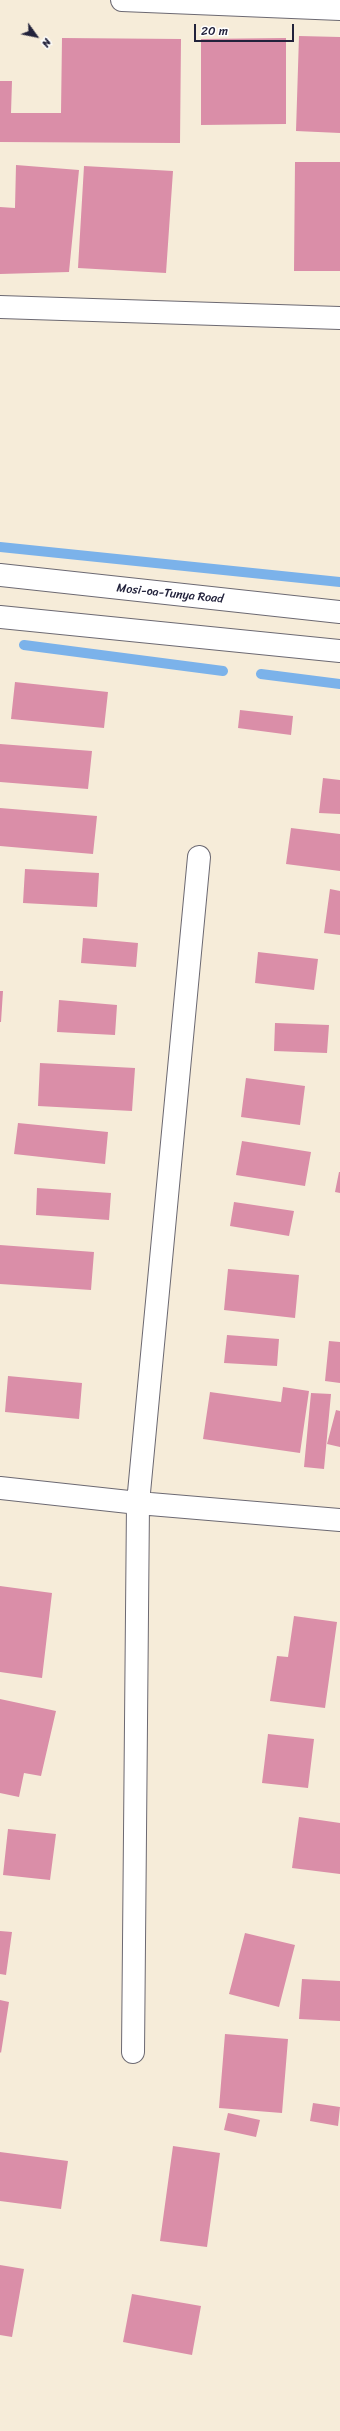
<!DOCTYPE html>
<style>
body{margin:0}
#map{position:relative;width:340px;height:2431px;overflow:hidden;background:#f6ecd9;font-family:Sriracha,sans-serif}
canvas{display:block}
.north{position:absolute;left:16px;top:16px;width:40px;height:40px;-webkit-text-stroke:3px #fff;paint-order:stroke;rotate:123deg;font-size:11px;font-weight:700;line-height:16px;text-align:center;color:#22223b}
.north::after{content:'';display:block;margin:auto;width:14px;height:18px;background:#22223b;clip-path:polygon(50% 0,100% 100%,50% 72%,0 100%)}
.scale{position:absolute;left:194px;top:24px;width:100px;height:18px;box-sizing:border-box;border:2px solid #22223b;border-top:0;padding-left:5px;font-size:12px;line-height:14px;white-space:nowrap;color:#22223b;-webkit-text-stroke:3px #fff;paint-order:stroke}
</style>
<div id="map">
<canvas width="340" height="2431"></canvas>
<div class="north">N</div>
<div class="scale">20 m</div>
</div>
<script>
const ctx = document.querySelector('canvas').getContext('2d');
ctx.lineJoin = 'round';
function stroke(path, color, width, dash) {
  ctx.strokeStyle = color;
  ctx.lineWidth = width;
  ctx.lineCap = dash ? 'butt' : 'round';
  ctx.setLineDash(dash || []);
  ctx.stroke(path);
}
function paint(path, color) {
  ctx.fillStyle = color;
  ctx.fill(path, 'evenodd');
}
function write(font, color, halo, rows, align = 'center') {
  ctx.font = font + ' Sriracha,sans-serif';
  ctx.lineWidth = 4;
  ctx.setLineDash([]);
  ctx.textBaseline = 'middle';
  ctx.strokeStyle = halo;
  ctx.fillStyle = color;
  for (const [text, x, y, turn = 0] of rows) {
    ctx.save();
    ctx.translate(x, y);
    ctx.rotate((+turn || 0) * Math.PI / 180);
    ctx.textAlign = isNaN(turn) ? turn : align;
    if (halo) ctx.strokeText(text, 0, 0);
    ctx.fillText(text, 0, 0);
    ctx.restore();
  }
}
stroke(new Path2D(`
 M0,547L340,582
 M24,645L223,671
 M261,674L340,684`), '#7bb2ea', 10);
paint(new Path2D(`
 M299,36L340,37V133L296,131Z
 M62,38L181,39L180,143L0,142V81H12L11,113H61Z
 M286,38V124L201,125V39Z
 M295,162H340V271H294Z
 M16,165L79,170L69,272L0,274V207L15,208Z
 M84,166L173,171L166,273L78,268Z
 M15,682L108,692L104,728L11,719Z
 M240,710L293,716L291,735L238,728Z
 M0,744L92,751L88,789L0,782Z
 M323,778L340,780V814L319,813Z
 M0,808L97,816L93,854L0,846Z
 M291,828L340,834V871L286,864Z
 M25,869L99,873L97,907L23,903Z
 M330,889L340,891V935L324,933Z
 M83,938L138,943L136,967L81,963Z
 M258,952L318,959L314,990L255,983Z
 M0,991H3L1,1022H0Z
 M59,1000L117,1005L115,1035L57,1032Z
 M275,1023L329,1025L327,1053L274,1051Z
 M40,1063L135,1068L132,1111L38,1106Z
 M246,1078L305,1086L300,1125L241,1117Z
 M18,1123L108,1132L105,1164L14,1154Z
 M242,1141L311,1152L305,1186L236,1175Z
 M339,1172H340V1193L335,1192Z
 M37,1188L111,1193L109,1220L36,1215Z
 M234,1202L294,1211L289,1236L230,1226Z
 M0,1245L94,1252L91,1290L0,1284Z
 M228,1269L299,1275L295,1318L224,1310Z
 M227,1335L279,1339L277,1366L224,1363Z
 M329,1341L340,1342V1383L325,1381Z
 M8,1376L82,1383L79,1419L5,1412Z
 M283,1387L309,1391L300,1453L203,1439L210,1392L281,1402Z
 M311,1393L331,1394L324,1469L304,1467Z
 M336,1410L340,1411V1447L327,1444Z
 M0,1586L52,1593L42,1678L0,1672Z
 M294,1616L337,1622L325,1708L270,1701L277,1656L288,1657Z
 M0,1699L56,1711L41,1776L24,1773L19,1797L0,1793Z
 M268,1734L314,1739L308,1788L262,1783Z
 M299,1817L340,1823V1874L292,1868Z
 M8,1829L56,1834L50,1880L3,1875Z
 M0,1931L12,1932L6,1975L0,1974Z
 M245,1933L295,1945L279,2007L229,1994Z
 M302,1979L340,1981V2021L299,2019Z
 M0,2000L9,2002L1,2053L0,2052Z
 M225,2034L288,2039L282,2113L219,2108Z
 M313,2103L340,2107L338,2126L310,2121Z
 M228,2113L260,2120L256,2137L224,2130Z
 M173,2146L220,2153L207,2247L160,2241Z
 M0,2152L68,2161L61,2209L0,2201Z
 M0,2265L24,2269L12,2337L0,2335Z
 M132,2294L201,2306L192,2355L123,2342Z`), '#da8ea8');
const street = new Path2D(`
 M122,0L340,9
 M0,307L340,318
 M0,1488L138,1503L340,1520
 M133,2052L138,1503L199,857`);
const secondary = new Path2D(`
 M0,575L340,612
 M0,617L340,651`);
stroke(street, '#6c6972', 24);
stroke(secondary, '#6c6972', 24);
stroke(street, '#fff', 22);
stroke(secondary, '#fff', 22);
write('12px', '#22223b', '#fff', [
 ["Mosi-oa-Tunya Road",170,594,6]
]);
</script>
